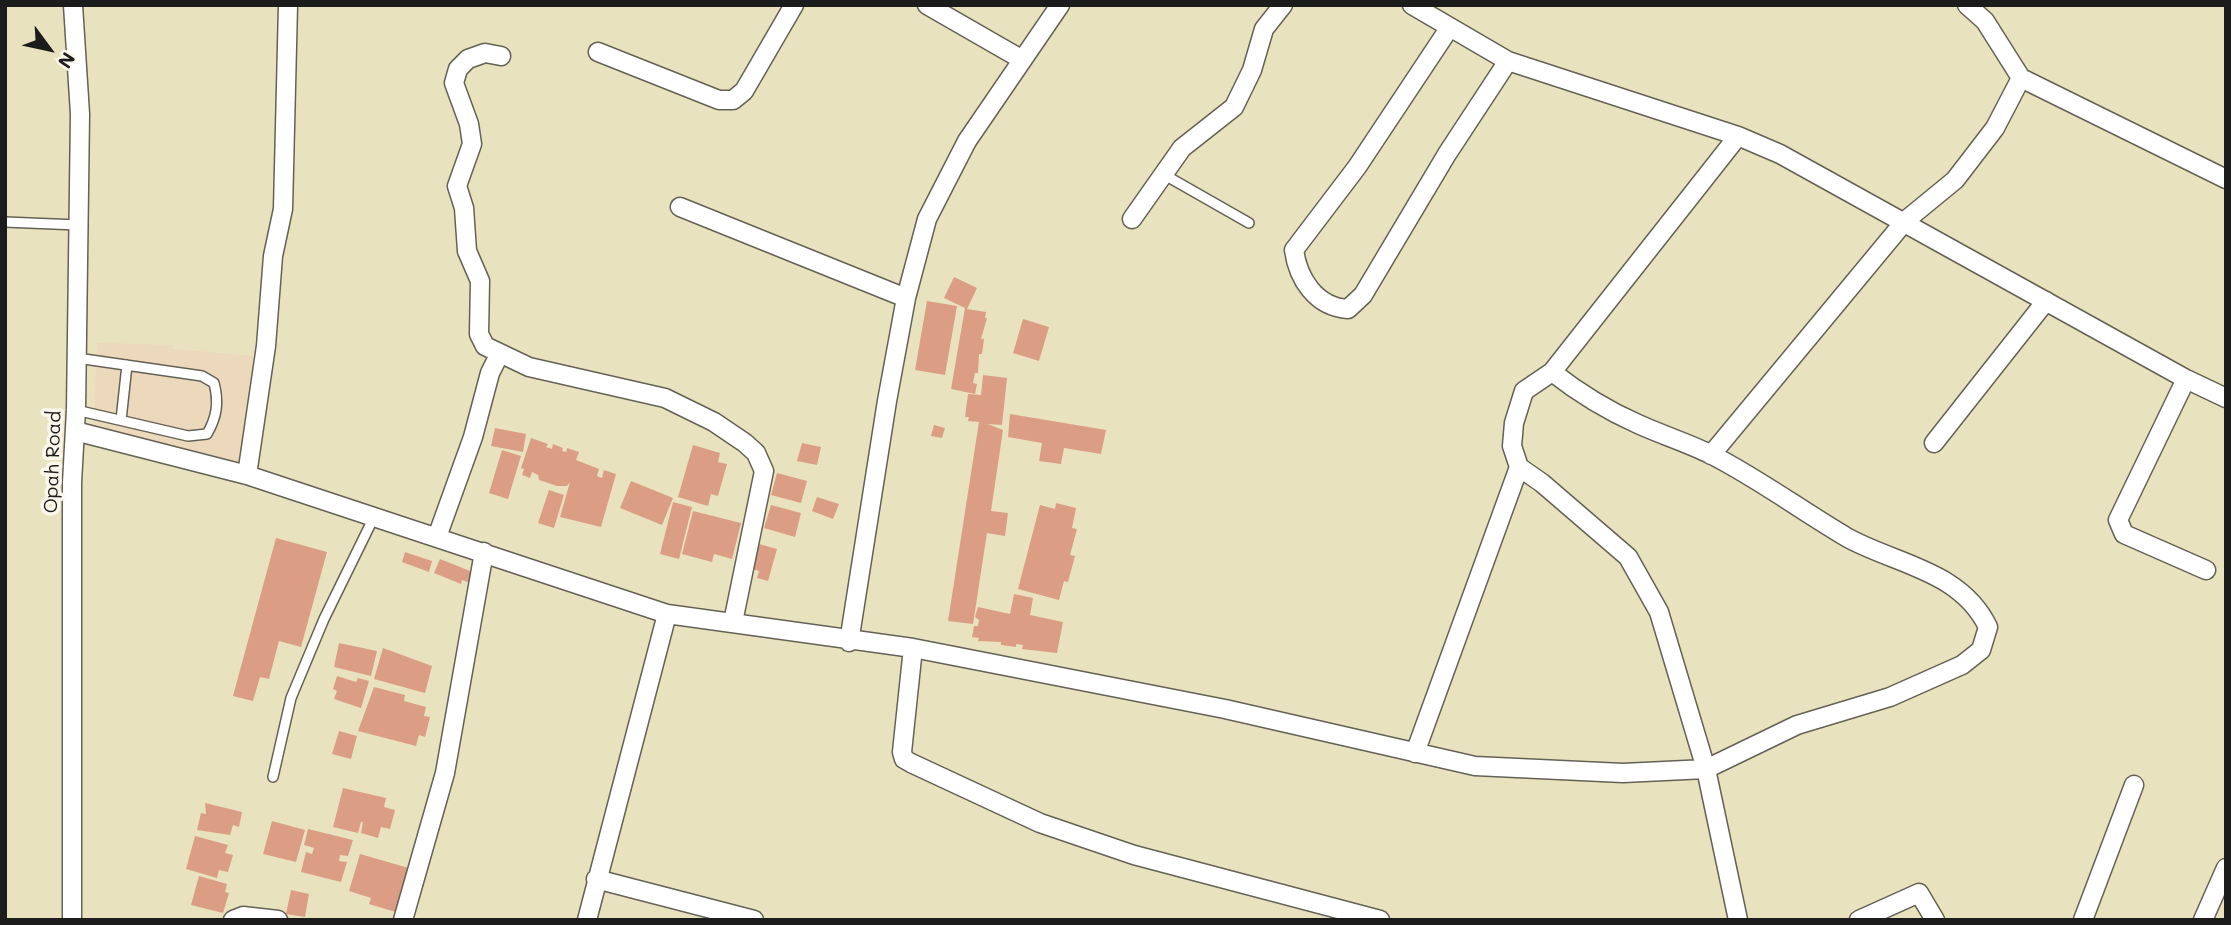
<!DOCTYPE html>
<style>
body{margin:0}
#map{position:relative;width:2231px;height:925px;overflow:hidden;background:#e9e2be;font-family:Mali,sans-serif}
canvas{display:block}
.frame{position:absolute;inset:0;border:7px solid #1c1c1c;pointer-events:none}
.north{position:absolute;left:14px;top:14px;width:70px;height:70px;-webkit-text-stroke:5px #fbf7ec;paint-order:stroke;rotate:123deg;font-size:19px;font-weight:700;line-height:28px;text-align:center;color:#1c1c1c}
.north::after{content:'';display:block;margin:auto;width:24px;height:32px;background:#1c1c1c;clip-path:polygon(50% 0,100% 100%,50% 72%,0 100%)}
</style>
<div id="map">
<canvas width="2231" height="925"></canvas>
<div class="frame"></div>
<div class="north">N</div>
</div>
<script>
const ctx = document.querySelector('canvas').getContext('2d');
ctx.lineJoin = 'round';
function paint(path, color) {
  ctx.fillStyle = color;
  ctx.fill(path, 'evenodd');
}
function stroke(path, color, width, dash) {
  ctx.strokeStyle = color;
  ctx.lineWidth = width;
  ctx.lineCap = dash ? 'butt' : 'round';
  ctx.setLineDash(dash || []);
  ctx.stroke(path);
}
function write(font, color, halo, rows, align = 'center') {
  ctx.font = font + ' Mali,sans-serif';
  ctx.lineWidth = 7;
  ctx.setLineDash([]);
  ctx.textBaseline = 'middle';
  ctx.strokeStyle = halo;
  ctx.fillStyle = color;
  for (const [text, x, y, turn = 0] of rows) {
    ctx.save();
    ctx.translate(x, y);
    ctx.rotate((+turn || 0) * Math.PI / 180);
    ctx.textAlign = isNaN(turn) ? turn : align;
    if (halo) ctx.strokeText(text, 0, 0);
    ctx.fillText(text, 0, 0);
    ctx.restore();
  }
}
paint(new Path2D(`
 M97,343L173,345L174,349L253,356L238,466L94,424Z`), '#ecd8ba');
paint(new Path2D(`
 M954,277L977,288L967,309L986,312L985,318H987L981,339H984L982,354H979L978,373H975L973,383L977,384L975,394L951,389L965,308L944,298Z
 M927,301L957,306L945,375L915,370Z
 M1023,319L1049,327L1039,361L1013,353Z
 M983,375L1007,378L1002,425L988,424L1003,430L991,511L1008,513L1005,536L987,533L973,624L948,621L979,422L968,421L969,417H965L968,394L981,395Z
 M1010,414L1106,430L1101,454L1064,448L1061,464L1039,461L1042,443L1008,437Z
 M934,425L945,428L942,438L931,436Z
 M495,428L526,434L523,452L491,446Z
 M531,438L548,444L546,447L552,449L553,444L563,448L562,451L566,452L567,448L579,452L576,460L599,469L597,476L602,478L604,470L616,474L601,527L560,517L570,482L567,486H557L539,480L538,475L532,472L530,478L522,475L524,469L521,468Z
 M802,443L821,447L817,465L797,461Z
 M693,445L720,453L718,462L727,464L718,496L711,494L708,506L678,497Z
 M502,450L521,456L508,499L489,493Z
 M777,473L807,481L801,503L771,495Z
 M631,481L673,498L662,525L620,508Z
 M549,490L564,495L554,528L538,523Z
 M817,497L839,504L833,519L812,511Z
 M673,502L692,507L679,559L660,554Z
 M1056,503L1076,508L1072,528L1077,529L1070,555L1075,556L1068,582L1064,581L1059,600L1018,589L1040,505L1055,509Z
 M771,505L801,513L795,537L764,528Z
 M693,511L741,523L732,559L714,554L712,562L682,554Z
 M276,538L327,552L301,647L279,641L269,679L260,677L253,701L233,696Z
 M759,544L777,549L768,581L757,578L759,571L752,569Z
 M405,552L432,561L429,572L402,562Z
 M440,559L475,573L470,583L462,580L461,584L434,573Z
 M1014,594L1033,598L1030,615L1063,622L1057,653L1022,649L1023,645L1016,644V647L1001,645V642L978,641L979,638L972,637L974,626H978L979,620L975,617L978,607L1010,614Z
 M339,643L377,651L371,676L334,667Z
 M383,648L432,666L425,693L374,679Z
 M337,676L356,682L358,678L369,681L361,708L334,699L337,691L333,689Z
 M374,687L405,695L404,701L426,707L424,716L430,717L425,737L419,735L416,746L358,731Z
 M339,731L357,736L351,759L332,754Z
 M343,788L386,798L384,807L395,810L390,829L381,827L378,838L361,833L363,822H361L358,833L333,827Z
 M205,803L242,812L239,827L233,825L230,835L197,830L201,813L206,814Z
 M272,821L305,830L296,862L263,854Z
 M308,829L353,840L348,856L340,855L339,861L347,862L341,882L301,872L306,852L312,854L314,848L304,845Z
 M195,836L228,845L225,853L233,855L228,872L219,870L217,878L186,869Z
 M360,854L412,869L399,913L369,904L371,898L349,891Z
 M199,876L227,884L225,892L229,893L223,913L191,905Z
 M291,890L309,894L305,917L286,914Z`), '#db9e85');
const service = new Path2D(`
 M1163,174L1249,223
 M5,222L78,225
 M76,410L188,436L207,434C217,417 219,402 214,383L202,376L77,358
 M121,420L127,365
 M273,777L291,698L324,619L374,517`);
const minor = new Path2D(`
 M927,5L1021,59
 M1412,5L1508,61L1738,136L1780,154L2186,379L2226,398
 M1967,5L1985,21L2021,78L2226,179
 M1450,27L1357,167L1294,250C1298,279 1316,307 1348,309L1363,295L1447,154L1508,61
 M598,52L719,100H733L744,91L794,5
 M501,56L485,53L468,59L458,69L454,83L469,124L472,144L457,186L464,208L467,251L480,281L479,334L485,346L529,367L665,398L714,422L745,443L756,453L764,471L733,622
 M680,207L906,298
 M1132,219L1182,148L1234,107L1252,70L1264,29L1283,5
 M2186,379L2118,520L2124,534L2206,570
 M75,431L247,475L667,614L913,648L1225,709L1475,766L1623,773L1706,769L1797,725L1890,697L1962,665L1981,650L1988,627C1961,571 1898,565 1848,538C1802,511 1759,479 1712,455C1688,443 1662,435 1638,424C1606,410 1579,393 1552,372
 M1934,443L2046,301
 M1711,455L1905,221L1955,180L1995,128L2021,78
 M247,475L266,346L273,256L283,209L288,5
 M437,537L473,437L490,373L499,355
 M849,642L887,401L906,298L927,219L967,141L1060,5
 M913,648L902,752L904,759L911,763L1040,823L1134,855L1380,920
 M1415,753L1519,467
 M596,879L754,920
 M72,920V483L76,410L80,114L73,5
 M233,920L243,916L278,920
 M403,920L445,773L484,552
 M587,920L667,614
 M1738,920L1706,769L1659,612L1628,557L1542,483L1519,467L1512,446L1514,423L1524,391L1552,372L1738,136
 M1859,920L1919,893L1935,920
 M2083,920L2134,785
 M2203,920L2226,868`);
stroke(service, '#646155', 12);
stroke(minor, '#646155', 21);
stroke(service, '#fff', 9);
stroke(minor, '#fff', 18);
write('19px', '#1c1c1c', '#fbf7ec', [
 ["Opah Road",53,462,-88]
]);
</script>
